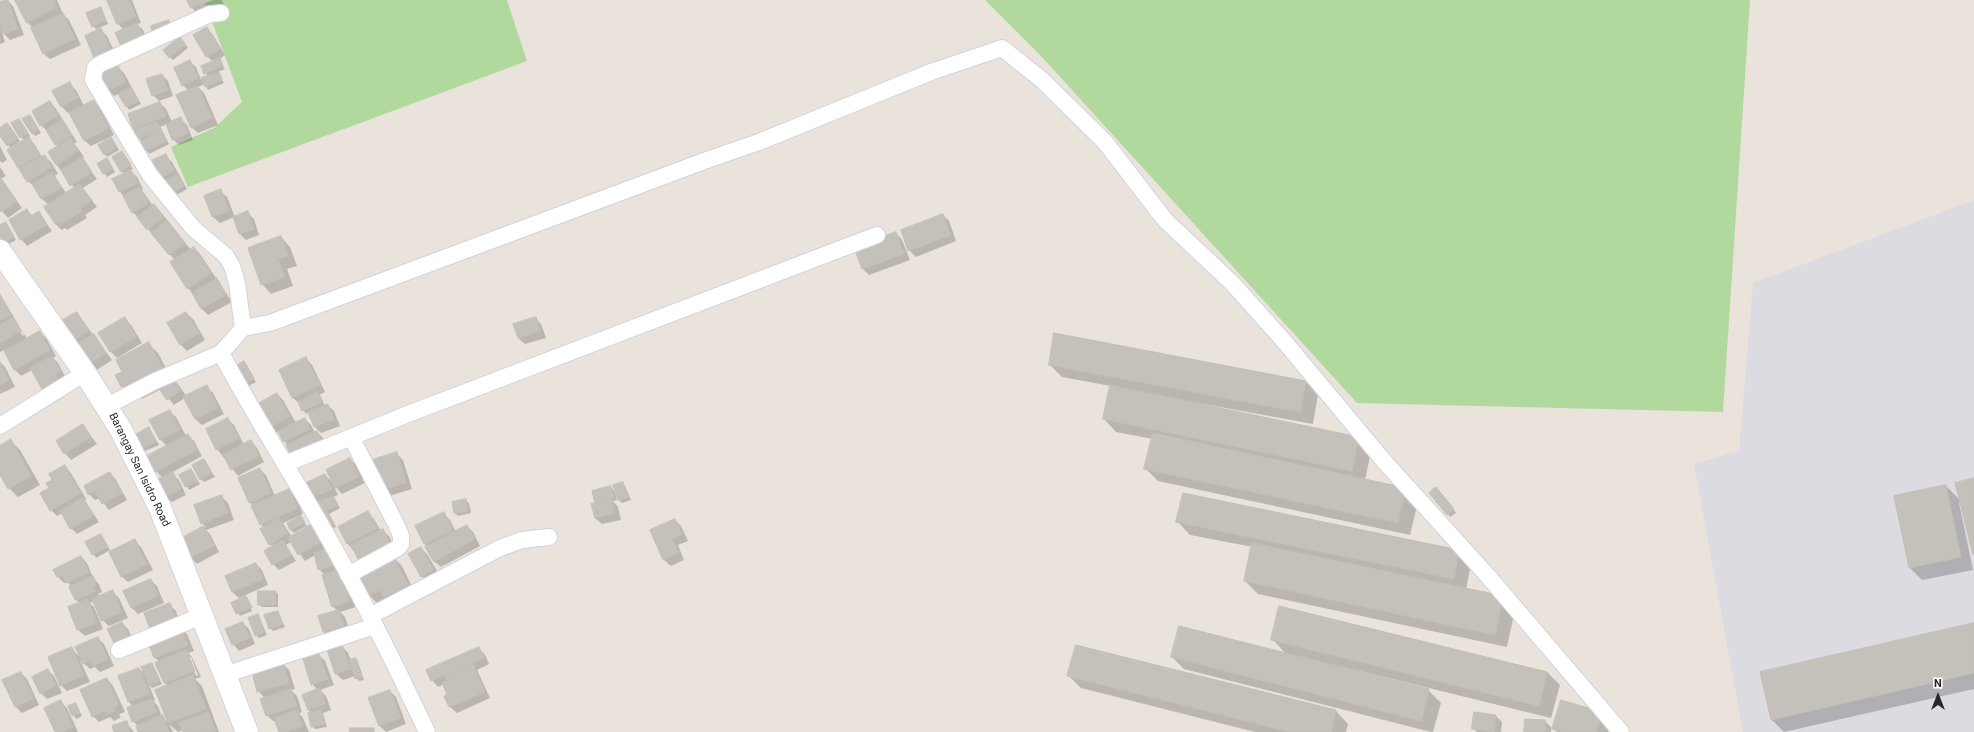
<!DOCTYPE html>
<style>
body{margin:0}
#map{position:relative;width:1974px;height:732px;overflow:hidden;background:#e9e3db;font-family:Roboto,sans-serif}
canvas{display:block}
.north{position:absolute;left:1918px;top:676px;width:40px;height:40px;-webkit-text-stroke:3px #fff;paint-order:stroke;rotate:0deg;font-size:11px;font-weight:700;line-height:16px;text-align:center;color:#282828}
.north::after{content:'';display:block;margin:auto;width:14px;height:18px;background:#282828;clip-path:polygon(50% 0,100% 100%,50% 72%,0 100%)}
</style>
<div id="map">
<canvas width="1974" height="732"></canvas>
<div class="north">N</div>
</div>
<script>
const ctx = document.querySelector('canvas').getContext('2d');
ctx.lineJoin = 'round';
function paint(path, color) {
  ctx.fillStyle = color;
  ctx.fill(path, 'evenodd');
}
function stroke(path, color, width, dash) {
  ctx.strokeStyle = color;
  ctx.lineWidth = width;
  ctx.lineCap = dash ? 'butt' : 'round';
  ctx.setLineDash(dash || []);
  ctx.stroke(path);
}
function write(font, color, halo, rows, align = 'center') {
  ctx.font = font + ' Roboto,sans-serif';
  ctx.lineWidth = 4;
  ctx.setLineDash([]);
  ctx.textBaseline = 'middle';
  ctx.strokeStyle = halo;
  ctx.fillStyle = color;
  for (const [text, x, y, turn = 0] of rows) {
    ctx.save();
    ctx.translate(x, y);
    ctx.rotate((+turn || 0) * Math.PI / 180);
    ctx.textAlign = isNaN(turn) ? turn : align;
    if (halo) ctx.strokeText(text, 0, 0);
    ctx.fillText(text, 0, 0);
    ctx.restore();
  }
}
paint(new Path2D(`
 M1974,200V732H1743L1694,464L1739,451L1753,283Z`), '#dddbe2');
paint(new Path2D(`
 M204,0H507L527,61L188,187L171,147L214,128L242,102Z
 M985,0H1750L1723,412L1357,403L1041,56Z`), '#b1d99d');
paint(new Path2D(`
 M7,0L13,6L24,35L10,40L2,32L5,42L0,44V3Z
 M16,0H57L63,14L69,20L81,45L50,59L43,53L33,28L28,23Z
 M108,0H132L141,23L137,24L143,30L150,45L124,30L117,23Z
 M188,0H222L225,8L201,17L192,8Z
 M101,8L108,24L96,29L93,26Z
 M207,28L213,35L225,55L219,59L225,69L218,72L224,83L208,90L205,84L198,87L204,93L218,125L198,133L191,127L189,91L183,85L189,61L196,67L201,80L208,77L202,66L213,62L207,56Z
 M101,30L107,36L117,57L101,63L95,57Z
 M183,41L188,48L173,60L170,57Z
 M118,67L124,73L141,104L129,110L119,94L114,96L108,90Z
 M162,75L168,81L173,96L159,101L153,95Z
 M69,84L76,90L84,106L94,101L100,107L114,135L91,146L84,140L70,112L68,113L61,106Z
 M50,102L56,109L77,142L74,143L84,157L82,159L97,179L83,188L97,207L85,215L87,218L67,230L65,228L62,230L55,224L49,205L42,199L35,187L28,181L19,167L11,149L0,134V129L10,127L20,141L11,147L12,149L25,141L21,137L19,120L30,136L28,138L35,145L42,157L44,156L51,162L58,174L54,176L67,194L75,189L56,164L58,147L47,131L41,125Z
 M160,103L166,109L172,122L181,119L187,125L193,140L179,145L173,139L167,124L160,127L169,144L149,154L134,128Z
 M32,119L41,133L35,136L24,120Z
 M114,142L119,150L107,157L105,154Z
 M0,146L7,160L2,163L0,161Z
 M122,152L133,169L130,170L137,177L143,189L142,190L153,206L160,211L191,250L194,248L200,254L232,302L208,315L202,309L193,294L188,288L175,260L133,212L113,180L124,174L121,171Z
 M165,155L172,162L187,189L175,196L161,177Z
 M107,159L115,172L107,177L99,164Z
 M0,167L6,176L1,179L22,208L8,218L0,209Z
 M220,191L227,197L235,217L247,212L254,219L259,235L246,240L240,234L234,217L220,223L213,217L205,197Z
 M27,211L33,216L39,213L52,231L27,246L21,239Z
 M943,215L949,221L956,241L916,257L909,250Z
 M6,223L16,240L7,245L0,234V226Z
 M896,233L902,240L910,260L869,275L863,269Z
 M281,237L290,247L297,266L287,269L293,286L271,294L262,284Z
 M0,294L27,339L39,332L46,338L56,356L53,358L58,363L66,378L49,395L43,388L32,370L21,376L15,370L4,350L0,352ZM16,325H18L24,335L23,336Z
 M77,313L112,360L95,371L74,340Z
 M186,313L193,319L205,340L187,351L181,345L168,324Z
 M124,318L131,325L142,343L117,358L111,352L100,333Z
 M535,318L541,324L546,338L525,344L518,338Z
 M148,344L158,353L171,378L178,384L187,397L206,387L213,393L224,414L202,425L195,419L185,398L174,405L161,389L142,399L136,393L132,396L122,386L116,376L123,372Z
 M306,358L312,365L325,392L319,395L325,406L327,405L334,411L340,426L321,433L315,427L309,412L306,414L300,404L293,398L280,371Z
 M0,362L5,367L15,387L0,394Z
 M244,362L256,382L247,387Z
 M1050,365L1306,382L1318,394L1313,424L1187,401V402L1359,438L1371,451L1365,480L1405,489L1418,502L1410,535L1158,481L1146,469L1153,439L1116,432L1104,419L1111,386L1062,377Z
 M277,394L283,400L296,423L305,419L311,425L315,433L317,432L323,438L328,450L287,445L279,431L276,433L269,427Z
 M169,411L176,417L186,436L188,435L194,441L202,456L171,473L179,480L186,495L172,502L165,496L163,478L156,471L167,446L161,440L150,421Z
 M228,419L234,425L244,445L251,441L257,448L264,462L238,476L217,449Z
 M83,426L97,444L71,460L65,453Z
 M149,428L159,445L145,451L143,448Z
 M11,441L20,450L40,485L18,497L9,488L0,473V447Z
 M397,454L403,460L412,489L389,496L382,490Z
 M350,459L356,465L365,483L342,494L333,484L338,495L333,497L340,508L329,514L336,527L330,529L311,498L325,475L334,484Z
 M204,460L215,477L204,482L201,479Z
 M65,467L71,473L86,499L85,501L99,522L77,534L71,528L62,513L57,516L51,510L50,488L54,480Z
 M259,469L266,475L275,496L289,490L295,496L303,514L283,523L292,537L307,528L306,526L294,533L291,530L288,524L300,516L308,528L309,526L316,533L325,549L320,552L331,550L346,577L356,607L340,612L345,617L350,632L330,638L324,632L338,611L332,606L325,575L319,569L315,555L305,561L291,542L286,545L296,561L279,570L273,564V547L270,544L254,506L250,502Z
 M191,470L200,484L189,490L180,475Z
 M110,473L116,480L127,500L109,510L100,498L95,500L89,494Z
 M1974,479V553L1961,502L1959,503L1973,570L1922,580L1910,568L1946,486L1961,501Z
 M623,483L625,486L631,500L622,503L619,500Z
 M611,487L614,490L617,500L613,501L618,507L621,520L602,524L595,518L598,504L596,502Z
 M1439,491L1456,513L1450,517L1448,514Z
 M221,496L228,503L234,520L206,530L210,534L219,552L197,564L190,557L181,539L206,527L202,523Z
 M466,501L469,503L471,513L458,516L455,513Z
 M368,513L374,519L381,531L382,530L389,536L397,553L392,556L402,566L416,595L379,605L369,595L358,574L368,569L348,544L340,528Z
 M443,513L450,520L456,532L467,526L473,532L480,546L441,567L434,561L425,544Z
 M675,520L681,526L688,541L678,545L684,560L671,566L664,560L651,531Z
 M1178,522L1459,551L1471,564L1466,589L1515,610L1507,647L1258,594L1245,581L1253,547L1190,535Z
 M100,535L110,550L96,558L86,542Z
 M135,541L141,547L153,570L128,582L121,576Z
 M421,548L427,554L440,576L428,583L422,576L409,554Z
 M81,557L87,563L93,578L99,584L102,592L98,594L100,597L112,591L119,598L128,618L109,626L102,620L94,601L90,603L94,607L103,629L85,636L78,630L69,607L80,603L76,600L72,587L67,582L64,583L58,577Z
 M256,564L262,570L268,585L239,598L232,592Z
 M151,580L157,586L164,603L138,614L132,608L125,591Z
 M275,592L278,594V607H262L259,604Z
 M246,597L252,611L240,616L232,603Z
 M169,604L176,611L181,628L187,634L194,651L188,653L192,657L201,677L195,679L202,686L219,732H184L183,730L178,732L169,724L173,732H139L138,726L133,721V707L129,702L139,669L145,674L152,664L162,684L152,688L149,685L155,700L153,701L158,706L162,717L168,722V686L165,683L157,663L160,662L155,658L148,640ZM188,657H191L198,675L196,676Z
 M1280,607L1547,672L1560,685L1551,718L1343,667V668L1428,690L1441,703L1433,732H1431L1184,669L1172,657L1286,654L1272,639Z
 M277,612L285,627L273,631L270,628Z
 M258,615L267,635L259,638L256,635Z
 M122,623L128,629L135,644L122,651Z
 M243,623L249,629L255,644L239,651L233,644Z
 M1974,624V689L1784,732L1771,719Z
 M98,638L104,644L114,666L100,672L95,667L90,669L80,660L90,682L67,691L61,685L71,648L81,658Z
 M342,646L348,653L351,660L355,659L358,662L364,680L359,681L355,676L343,680L336,674L329,650Z
 M479,648L485,655L489,664L477,670L490,698L457,713L450,707L446,696L449,695L444,684L438,687L432,680Z
 M319,655L325,661L334,685L320,690L326,696L331,710L323,713L327,727L315,729L312,726V713L308,710L318,690L312,684Z
 M283,664L289,670L295,689L291,690L297,696L302,712L299,713L303,718L309,732H280L276,721H273L267,715L265,698L258,691Z
 M47,670L54,676L62,693L47,699L41,693Z
 M21,673L27,679L39,705L22,713L15,706Z
 M1069,676L1336,711L1348,724L1346,732H1255L1081,688Z
 M107,679L113,686L125,712L119,714L121,717L114,721L110,717L99,722L93,716Z
 M390,691L396,697L406,724L386,732L380,726Z
 M1561,701L1611,722L1608,732H1557L1553,728Z
 M61,702L67,708L78,732H56Z
 M76,704L82,716L76,719L70,707Z
 M1496,716L1502,722L1501,732H1477L1473,728Z
 M1545,721L1551,727V732H1525Z
 M126,722L134,732H115Z`), '#0003');
const building = new Path2D(`
 M8,0L18,29L3,34L0,28V2Z
 M15,0H54L57,7L27,23Z
 M107,0H129L136,17L117,24Z
 M187,0H212L191,8Z
 M101,7L106,21L92,27L86,13Z
 M63,13L75,39L43,54L31,28Z
 M169,20L170,25L152,31L151,26Z
 M137,23L144,38L122,48L115,33Z
 M207,27L220,49L206,57L193,35Z
 M101,28L111,50L94,58L85,36Z
 M180,37L186,45L169,58L163,50Z
 M220,58L223,66L204,74L201,66Z
 M190,60L198,78L182,86L174,68Z
 M118,66L126,82L107,91L99,74Z
 M219,72L222,80L205,87L201,78Z
 M162,74L168,90L152,96L146,79Z
 M70,82L78,98L61,107L52,91Z
 M198,86L212,118L191,128L176,95Z
 M131,87L139,101L126,107L118,94Z
 M94,100L109,128L84,141L69,113Z
 M50,101L58,116L40,126L32,111Z
 M160,102L166,116L133,129L128,114Z
 M30,115L39,130L32,134L22,119Z
 M181,117L188,133L172,140L166,124Z
 M19,119L28,133L20,138L11,123Z
 M62,120L72,135L55,145L46,130Z
 M157,122L162,130L138,139L134,130Z
 M7,123L18,138L7,146L0,136V128Z
 M162,131L167,141L145,151L140,141Z
 M29,137L40,155L18,168L7,150Z
 M111,137L117,147L104,155L98,145Z
 M71,138L78,151L56,165L48,152Z
 M122,151L131,165L121,172L112,157Z
 M166,154L174,171L160,178L151,161Z
 M45,155L52,167L27,182L19,169Z
 M82,157L92,172L70,186L61,170Z
 M107,158L113,169L103,174L97,164Z
 M131,170L138,183L119,192L112,179Z
 M52,172L62,188L41,199L32,184Z
 M177,174L184,186L171,194L164,182Z
 M0,177L17,201L1,212L0,211Z
 M80,184L91,201L80,208L82,211L60,225L59,222L55,224L44,207Z
 M140,187L149,203L132,213L123,196Z
 M221,189L229,211L212,217L204,196Z
 M154,204L164,217L147,230L137,217Z
 M27,209L31,216L39,211L47,225L20,240L9,220Z
 M248,211L254,229L239,234L233,217Z
 M943,214L951,235L908,251L901,230Z
 M167,220L185,243L169,255L151,233Z
 M6,222L14,237L4,243L0,236V225Z
 M896,232L904,254L862,269L854,248Z
 M281,236L288,256L278,259L285,277L261,285L248,248Z
 M194,247L211,273L187,289L170,262Z
 M217,278L226,295L201,309L192,293Z
 M0,295L11,314L0,321Z
 M77,312L89,331L73,341L61,321Z
 M186,312L200,333L180,345L167,323Z
 M13,317L21,331L0,343V325Z
 M125,317L136,337L110,352L98,333Z
 M536,317L540,331L518,338L513,324Z
 M40,331L50,350L14,370L4,351Z
 M1054,333L1306,381L1300,412L1049,365Z
 M94,334L106,353L88,365L75,345Z
 M149,342L165,373L132,390L128,383L121,387L115,375L122,372L116,360Z
 M52,356L61,371L56,374L59,380L42,389L30,368Z
 M306,357L320,385L292,398L279,370Z
 M244,361L254,378L243,385L233,368Z
 M0,362L9,380L0,385Z
 M172,376L181,390L167,400L157,386Z
 M207,385L218,408L195,419L183,397Z
 M1110,385L1359,437L1352,471L1103,419Z
 M318,392L323,402L302,411L298,402Z
 M277,393L290,416L269,428L256,405Z
 M328,404L334,419L314,427L308,412Z
 M170,410L180,430L160,440L149,420Z
 M228,418L239,438L216,450L206,429Z
 M305,418L310,429L283,442L278,431Z
 M83,424L91,437L64,454L56,441Z
 M149,427L156,442L142,449L135,435Z
 M317,431L323,444L292,458L286,445Z
 M1153,433L1406,488L1398,523L1144,469Z
 M188,434L197,450L155,472L147,456Z
 M11,439L31,476L8,489L0,475V446Z
 M251,440L259,456L231,470L223,455Z
 M397,452L406,483L382,490L372,460Z
 M350,458L359,477L335,488L326,470Z
 M204,459L212,473L200,480L192,465Z
 M65,465L81,493L50,511L40,493L49,488L46,483L52,480L49,474Z
 M260,468L271,493L249,503L238,478Z
 M191,469L198,481L185,487L179,475Z
 M110,472L122,493L102,504L95,491L88,495L84,486Z
 M173,472L181,489L165,497L156,480Z
 M325,474L332,489L310,499L304,484Z
 M1974,478V554H1973L1955,483Z
 M623,482L628,498L618,500L613,485Z
 M1946,485L1961,557L1909,568L1894,496Z
 M611,486L614,497L595,503L592,491Z
 M1436,487L1454,509L1447,515L1429,493Z
 M289,489L298,508L260,525L251,506Z
 M1183,493L1459,550L1454,579L1176,522Z
 M222,495L228,513L201,524L194,505Z
 M333,496L338,505L327,511L322,501Z
 M83,498L94,515L70,529L60,511Z
 M466,499L468,511L454,513L452,502Z
 M612,499L615,513L595,518L591,504Z
 M321,500L334,524L327,527L314,504Z
 M368,511L378,528L347,544L338,527Z
 M444,512L453,530L424,544L415,526Z
 M301,516L305,523L290,530L287,523Z
 M279,518L288,533L269,545L260,529Z
 M675,519L682,534L672,539L679,553L663,560L650,530Z
 M310,525L320,542L298,555L288,538Z
 M467,525L475,539L434,562L425,547Z
 M204,526L214,546L190,558L180,539Z
 M383,529L392,546L360,563L351,545Z
 M101,534L108,547L92,555L85,542Z
 M135,539L147,564L121,577L109,552Z
 M283,540L291,555L272,565L264,551Z
 M1252,543L1503,596L1495,635L1244,581Z
 M421,547L434,570L421,577L408,554Z
 M332,549L336,565L318,570L314,553Z
 M393,555L408,585L384,597L380,590L368,596L357,573Z
 M81,556L89,572L66,583L62,575L57,577L53,570Z
 M256,563L263,579L232,592L225,576Z
 M340,569L350,601L332,607L322,575Z
 M93,576L97,585L93,587L95,592L75,600L69,587Z
 M151,579L158,596L131,608L123,591Z
 M113,590L122,612L101,621L92,599Z
 M258,591H276V605H258Z
 M246,596L252,607L236,614L231,603Z
 M88,599L97,623L77,630L68,607Z
 M170,603L177,622L151,632L144,613Z
 M1279,606L1547,672L1539,706L1271,640Z
 M339,610L344,626L323,632L318,616Z
 M278,611L283,624L269,629L264,615Z
 M258,614L265,632L255,636L248,618Z
 M122,622L130,638L115,645L107,629Z
 M243,622L250,638L232,645L225,629Z
 M1974,623V673L1771,720L1760,672Z
 M1179,626L1429,689L1421,721L1171,657Z
 M181,627L188,645L154,658L147,640Z
 M98,637L108,659L93,666L90,660L83,664L75,647Z
 M342,645L350,669L335,674L327,650Z
 M1076,645L1336,710L1331,732H1290L1067,676Z
 M72,647L84,675L60,686L48,657Z
 M479,647L484,658L431,681L426,670Z
 M186,650L195,671L164,683L155,663Z
 M319,654L328,679L311,685L303,659Z
 M356,658L362,677L355,679L349,660Z
 M152,663L160,681L149,686L141,667Z
 M283,663L289,683L257,692L252,672Z
 M473,664L485,692L449,707L444,696L447,694L442,683L447,680L445,676Z
 M139,668L150,694L128,702L118,676Z
 M48,669L56,686L40,694L32,677Z
 M21,672L34,698L15,707L2,680Z
 M193,675L206,709L168,723L155,690Z
 M107,678L119,705L114,708L115,711L107,715L105,711L92,717L80,690Z
 M320,688L326,704L308,710L302,695Z
 M291,689L297,706L266,716L260,699Z
 M390,690L401,718L379,726L368,698Z
 M152,699L157,712L132,722L127,708Z
 M61,700L73,727L62,732H55L44,708Z
 M1561,700L1602,712L1596,732H1564L1552,729Z
 M76,703L80,713L72,716L68,706Z
 M297,710L303,726L286,732H279L274,719Z
 M321,710L325,724L311,727L308,713Z
 M208,712L216,731L183,732L179,723Z
 M1474,712L1496,715L1494,732L1472,729Z
 M163,715L169,732H138L136,726Z
 M1525,719L1545,720V732H1524Z
 M127,721L130,732H114L112,726Z
 M350,728H374V732H350Z`);
paint(building, '#c4c0ba');
stroke(building, '#c3bfb5', 1);
const street = new Path2D(`
 M221,13L210,14L100,64L95,68L93,80L150,175L193,228L226,256L232,266L237,283L243,328
 M221,353C253,414 291,472 325,532C362,597 395,664 427,732
 M107,406L155,381L221,353L243,328L270,323L707,160L759,142L931,72L1002,48L1042,80L1105,142L1165,220L1232,283L1283,340L1383,460L1487,575L1621,732
 M0,426L85,373
 M285,464L408,414L877,235
 M348,575L398,548L401,544V536L397,526L351,437
 M370,616L500,548L522,540L549,537
 M119,650L201,616
 M224,675L375,626`);
const secondary = new Path2D(`
 M0,251L85,373L121,430L160,508L247,732`);
stroke(street, '#d0d3df', 18);
stroke(secondary, '#d0d3df', 24);
stroke(street, '#fff', 16);
stroke(secondary, '#fff', 22);
write('11px', '#282828', '#fff', [
 ["Barangay San Isidro Road",139,470,64]
]);
</script>
